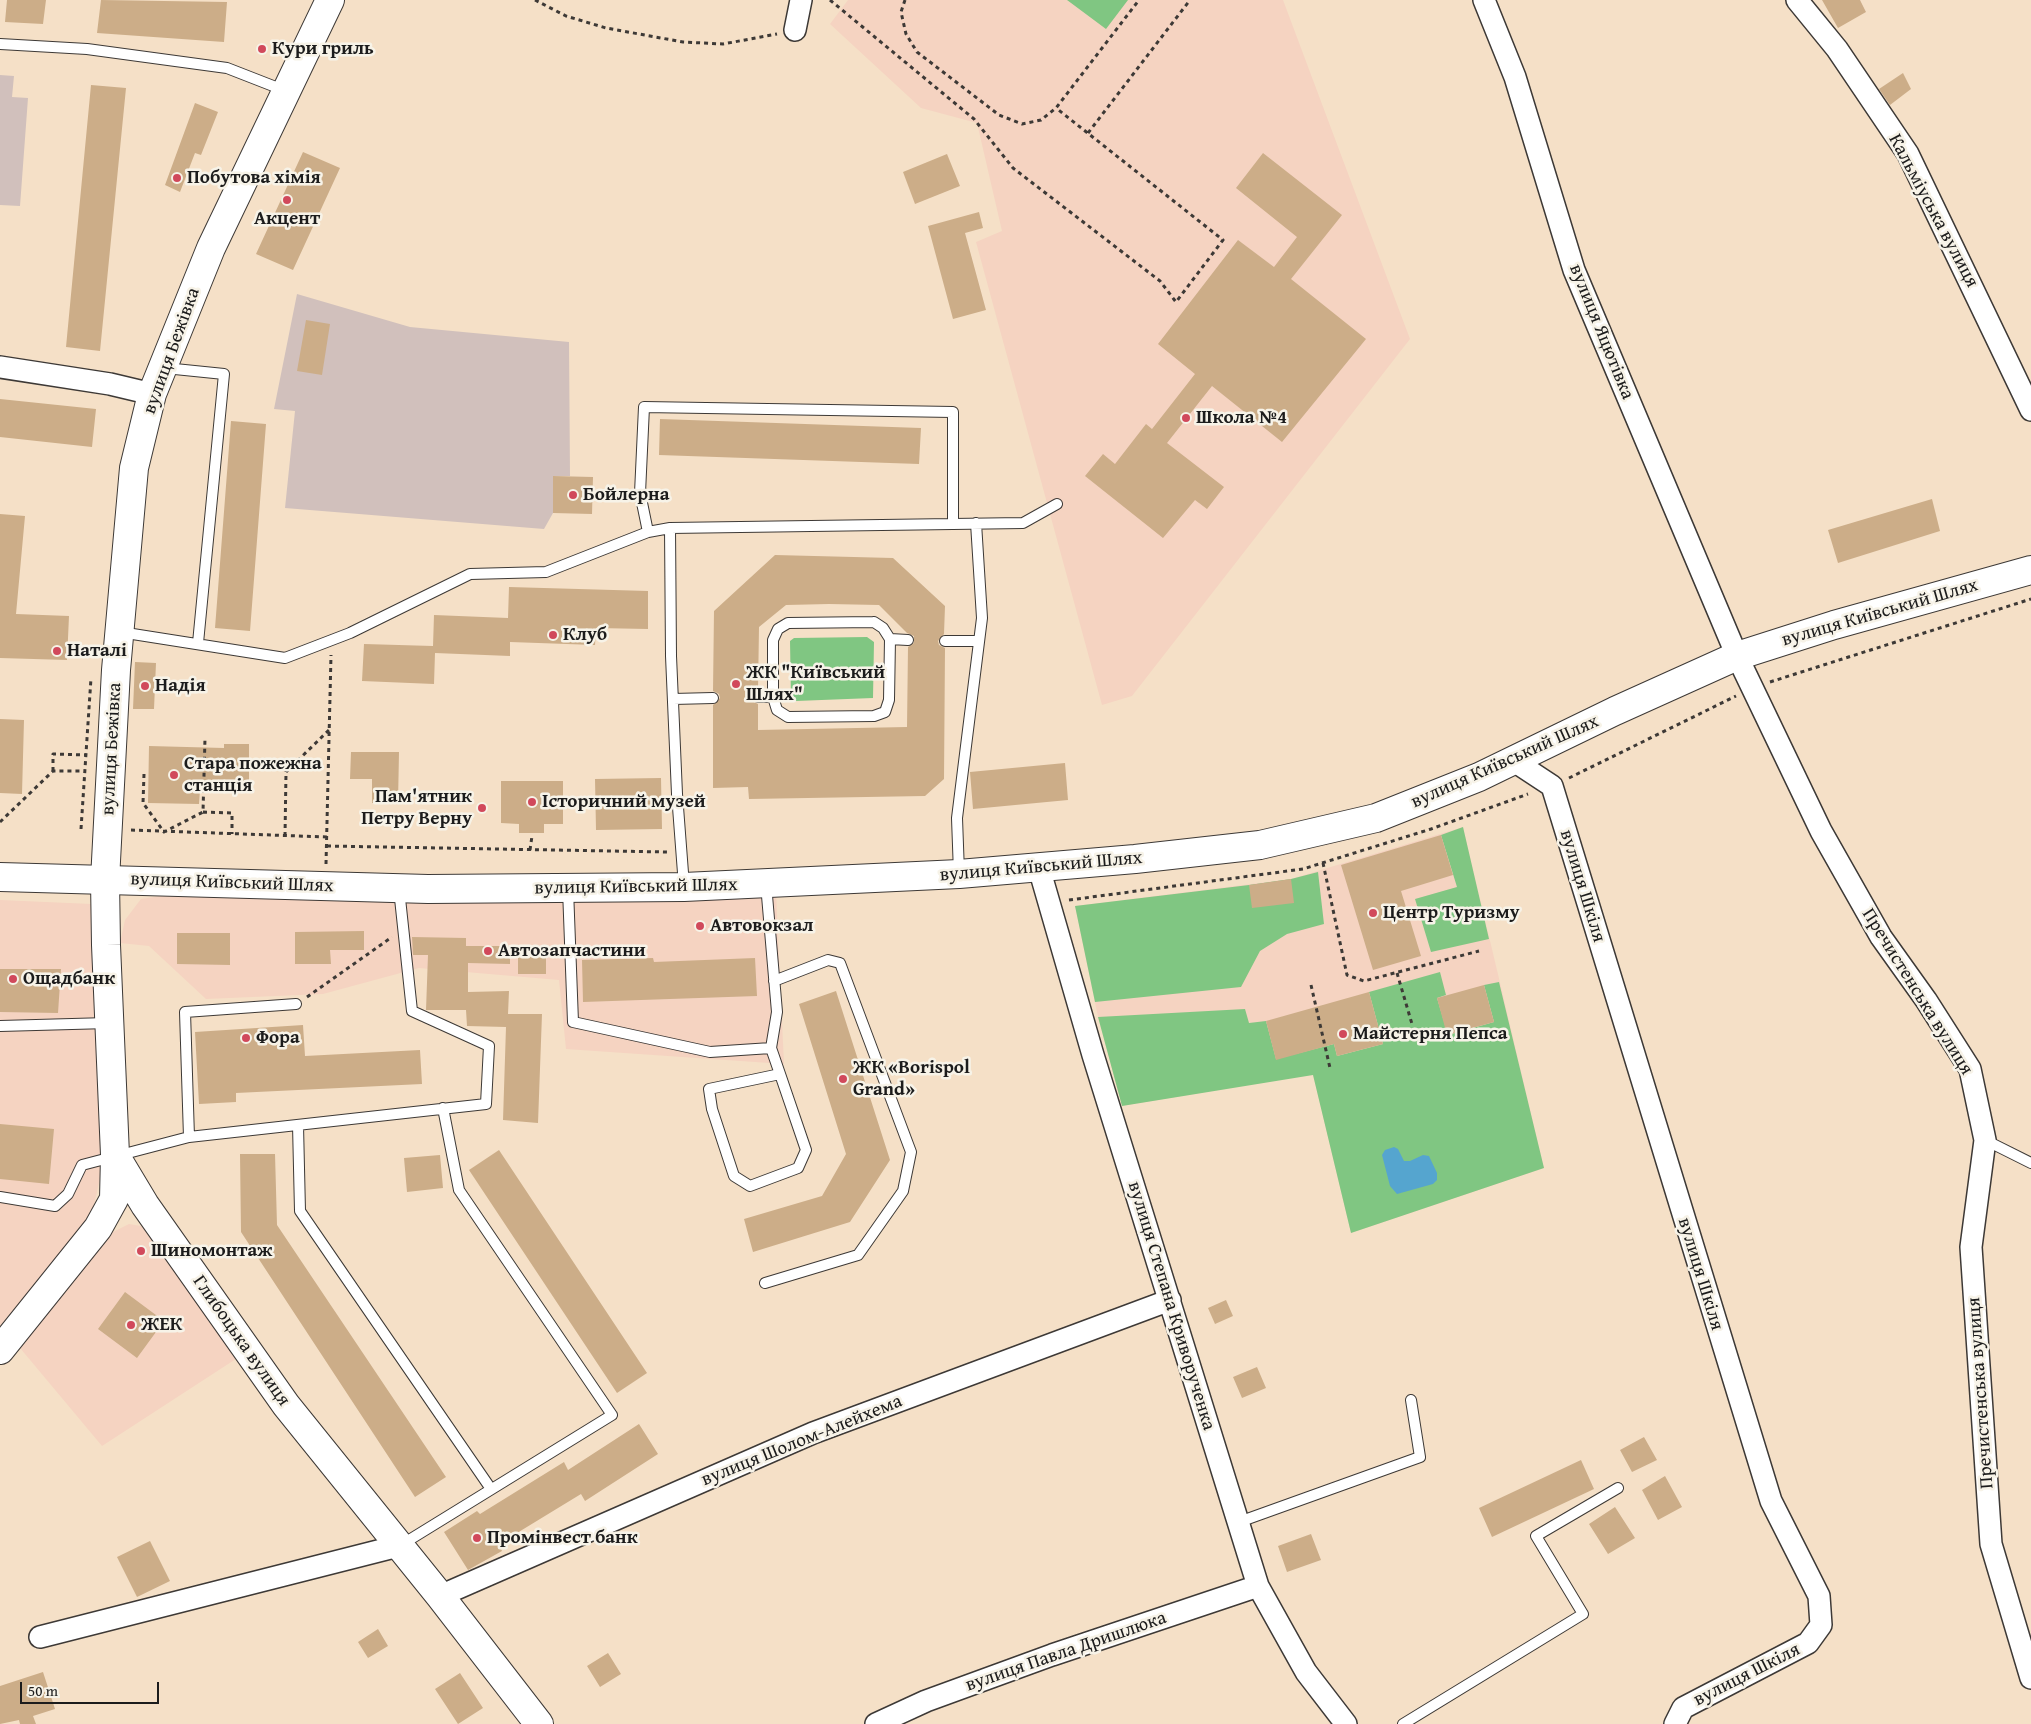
<!DOCTYPE html>
<html>
<head>
<meta charset="utf-8">
<style>
  body { margin:0 }
  #map { position:relative; width:2031px; height:1724px; overflow:hidden; background:#f5e0c7; font-family:"Gentium Book Plus",serif }
  canvas { display:block }
  .scale { position:absolute; left:20px; top:1682px; width:139px; height:22px; box-sizing:border-box; border:2px solid #1c1c1c; border-top:0; padding-left:6px; font-size:15px; line-height:18px; white-space:nowrap; color:#1c1c1c; -webkit-text-stroke:4px #f7f3e8; paint-order:stroke }
</style>
</head>
<body>
<div id="map">
<canvas width="2031" height="1724"></canvas>
<div class="scale">50 m</div>
</div>
<script>
const c = document.querySelector('canvas').getContext('2d');
c.lineJoin = 'round';
function fillPath(path, color) {
  c.fillStyle = color;
  c.fill(path, 'evenodd');
}
function shape(rows) {
  const path = new Path2D();
  for (const r of rows) {
    path.moveTo(r[0], r[1]);
    for (let i = 2; i < r.length; i += 2) path.lineTo(r[i], r[i + 1]);
  }
  return path;
}
function trace(path, color, width, dash) {
  c.strokeStyle = color;
  c.lineWidth = width;
  c.lineCap = dash ? 'butt' : 'round';
  c.setLineDash(dash || []);
  c.stroke(path);
}
function label(font, color, halo, rows, align = 'center') {
  c.font = font + ' "Gentium Book Plus",serif';
  c.lineWidth = 5;
  c.setLineDash([]);
  c.textBaseline = 'middle';
  c.strokeStyle = halo;
  c.fillStyle = color;
  for (const [text, x, y, turn = 0] of rows) {
    c.save();
    c.translate(x, y);
    c.rotate((+turn || 0) * Math.PI / 180);
    c.textAlign = isNaN(turn) ? turn : align;
    if (halo) c.strokeText(text, 0, 0);
    c.fillText(text, 0, 0);
    c.restore();
  }
}
fillPath(shape([
  [848,0,1283,0,1410,339,1132,696,1102,705,976,242,1002,231,977,123,921,108,830,24],
  [1463,827,1544,1168,1351,1233,1313,1074,1122,1106,1097,1012,1075,906,1291,879],
  [776,892,784,1064,566,1049,559,980,419,968,323,994,206,999,149,946,120,943,125,920,141,899,167,895],
  [0,900,92,904,104,1160,92,1214,0,1326],
  [129,1224,141,1226,153,1235,242,1355,102,1446,15,1342,111,1233]
]), '#f5d3c1');
fillPath(shape([
  [0,75,14,76,12,97,28,98,20,206,0,205],
  [297,294,410,327,569,342,570,476,553,476,553,513,544,529,285,508,295,411,274,409]
]), '#d1c0bc');
fillPath(shape([
  [1067,0,1128,0,1106,29],
  [867,637,874,642,873,698,796,701,791,700,790,641,794,638],
  [1463,827,1489,939,1431,952,1415,899,1457,887,1441,835],
  [1318,872,1324,924,1287,934,1260,951,1241,987,1095,1002,1075,906,1249,885,1291,879],
  [1440,972,1446,995,1437,998,1448,1035,1494,1022,1484,985,1499,982,1544,1168,1351,1233,1313,1075,1122,1106,1098,1017,1245,1009,1249,1023,1266,1021,1276,1059,1334,1044,1337,1056,1383,1044,1369,992]
]), '#80c682');
fillPath(shape([
  [1394,1147,1398,1149,1404,1161,1410,1161,1423,1155,1429,1156,1437,1173,1437,1180,1433,1184,1397,1194,1390,1186,1382,1155,1385,1150]
]), '#55a5cf');
fillPath(shape([
  [7,0,46,0,43,24,5,22],
  [101,0,227,2,224,42,97,33],
  [1822,0,1860,0,1866,12,1838,28],
  [1903,73,1911,89,1890,105,1879,89],
  [91,85,126,88,100,351,66,347],
  [195,103,218,112,201,155,195,153,180,192,165,185],
  [303,152,340,168,293,270,256,254],
  [1263,153,1342,215,1291,279,1366,339,1282,442,1212,386,1167,443,1224,487,1207,509,1195,500,1163,538,1085,476,1103,454,1115,464,1146,424,1152,429,1195,374,1158,344,1238,240,1274,267,1297,237,1236,188],
  [947,154,960,186,915,204,903,172],
  [979,212,983,228,965,233,986,310,953,319,928,226],
  [306,320,330,324,322,375,297,371],
  [0,399,96,409,92,447,0,437],
  [660,419,921,428,919,464,659,455],
  [231,421,266,424,250,631,215,628],
  [553,476,593,477,592,514,553,513],
  [1932,499,1940,531,1838,563,1828,530],
  [0,514,25,516,16,614,69,616,67,660,0,658],
  [775,555,893,558,945,606,944,634,938,641,939,645,945,648,944,779,925,796,749,799,748,787,713,788,713,705,720,698,719,694,713,691,714,611],
  [829,604,879,605,907,633,914,636,914,643,908,647,907,727,758,730,758,704,752,701,751,697,754,691,758,690,759,627,786,605],
  [509,587,648,591,648,629,596,628,595,645,510,642,510,656,435,653,434,684,362,681,364,644,433,646,434,615,508,618],
  [135,662,156,663,154,709,133,709],
  [0,719,24,720,22,794,0,793],
  [224,744,249,744,249,789,200,790,199,804,148,803,149,746,224,748],
  [351,752,399,752,398,803,372,803,372,779,350,779],
  [1065,763,1068,800,973,809,970,772],
  [661,778,662,829,596,830,595,779],
  [501,781,563,781,563,824,544,824,544,833,519,833,519,824,501,823],
  [1441,835,1453,875,1401,891,1421,956,1373,970,1341,865],
  [1291,879,1294,903,1252,908,1249,885],
  [364,931,364,950,330,950,331,964,295,964,295,932],
  [177,933,230,933,230,965,177,964],
  [412,937,466,938,466,946,510,946,510,964,468,963,468,992,509,991,508,1014,542,1014,538,1123,503,1120,506,1027,467,1026,466,1010,426,1010,428,955,413,955],
  [518,952,546,952,546,974,518,974],
  [653,958,654,962,755,958,757,996,583,1002,582,960],
  [0,969,61,969,58,1013,0,1012],
  [1484,985,1494,1022,1447,1035,1437,998],
  [836,991,890,1160,850,1222,753,1252,744,1219,822,1196,846,1154,799,1004],
  [1369,992,1383,1044,1337,1056,1334,1044,1276,1060,1266,1021],
  [303,1025,305,1056,420,1050,422,1084,236,1093,236,1102,199,1104,195,1032],
  [0,1124,54,1129,49,1184,0,1179],
  [499,1150,647,1373,617,1393,469,1170],
  [240,1154,275,1154,277,1225,446,1477,415,1497,241,1232],
  [440,1155,443,1188,407,1192,404,1158],
  [125,1292,164,1321,137,1358,98,1329],
  [1226,1300,1233,1316,1215,1324,1208,1308],
  [1257,1367,1266,1388,1242,1398,1233,1377],
  [639,1424,658,1454,585,1501,581,1494,499,1544,502,1551,468,1570,444,1532,477,1511,480,1514,564,1462,568,1470],
  [1644,1437,1657,1460,1632,1472,1620,1450],
  [1581,1460,1594,1489,1492,1537,1479,1508],
  [1665,1476,1682,1507,1658,1520,1642,1490],
  [1615,1507,1635,1538,1608,1554,1589,1524],
  [1311,1534,1321,1560,1287,1572,1278,1546],
  [150,1541,170,1581,137,1597,117,1557],
  [378,1629,388,1646,368,1658,358,1642],
  [608,1653,621,1674,600,1687,587,1666],
  [43,1672,55,1709,33,1716,36,1724,20,1724,19,1720,0,1724,0,1686],
  [460,1673,483,1708,458,1724,435,1689]
]), '#ccad88');
const lane = shape([
  [0,44,87,49,227,68,286,91],
  [165,368,224,374,198,643],
  [670,528,671,656,677,794,684,886],
  [648,532,640,493,644,407,953,412,953,523],
  [874,622,883,628,890,639,889,700,885,712,874,716,788,717,777,710,773,697,773,640,778,629,788,623,874,622],
  [120,632,285,658,350,633,470,574,546,572,648,532,670,528,1023,523,1057,504],
  [890,639,908,640],
  [945,641,979,641],
  [758,697,773,697],
  [673,699,713,698],
  [959,873,957,818,982,618,976,523],
  [568,889,573,1022,710,1052,771,1048,777,1012,766,884],
  [0,1026,108,1023],
  [771,1048,780,1074,806,1150,798,1168,750,1186,734,1176,712,1109,709,1089,780,1074],
  [298,1125,300,1211,491,1489],
  [189,1137,486,1104,489,1046,412,1011,399,889],
  [1985,1140,2031,1163],
  [0,1197,55,1206,68,1194,82,1165,189,1137,185,1012,296,1004],
  [765,1283,858,1255,903,1191,911,1152,840,963,828,960,774,981],
  [1239,1522,1420,1457,1411,1400],
  [401,1545,612,1415,459,1190,443,1108],
  [1403,1724,1583,1614,1536,1536,1618,1488]
]);
const street = shape([
  [1484,0,1515,77,1574,270,1737,656,1821,831,1881,937,1926,1000,1970,1069,1985,1140,1971,1247,1991,1544,2031,1678],
  [1797,0,1837,49,1908,154,2031,410],
  [795,30,801,0],
  [0,367,110,384,152,394],
  [1514,761,1552,786,1771,1501,1819,1596,1821,1625,1808,1643,1683,1708,1675,1724],
  [1039,868,1093,1055,1258,1586,1306,1672,1346,1724],
  [440,1596,813,1433,1170,1300],
  [40,1637,398,1546],
  [876,1724,926,1701,1052,1655,1258,1586]
]);
const secondary = shape([
  [330,0,211,248,152,394,134,468,116,670,105,880,106,945,115,1155,145,1205,286,1405,440,1596,539,1724],
  [0,1350,98,1228,114,1199,115,1155]
]);
const highway = shape([
  [0,877,428,889,684,887,959,874,1135,859,1260,845,1376,818,1479,777,1615,711,1737,656,1834,625,2031,570]
]);
trace(lane, '#3d3936', 12);
trace(street, '#3d3936', 24);
trace(secondary, '#3d3936', 30);
trace(highway, '#3d3936', 30);
trace(shape([
  [535,0,566,16,606,28,683,42,723,44,777,34],
  [830,0,974,119,1013,168,1160,281,1176,302,1223,240,1056,108],
  [905,0,901,12,906,34,917,52,999,115,1022,124,1041,120,1056,108,1139,0],
  [1088,133,1190,0],
  [1770,682,2031,599],
  [53,771,53,754,85,755],
  [144,774,143,803,164,832,203,812,205,738],
  [1569,778,1736,696],
  [203,812,232,813,232,834],
  [0,822,53,771,85,771],
  [81,829,91,678],
  [131,830,327,837],
  [285,836,286,772,329,730],
  [327,846,668,852],
  [530,850,532,836],
  [1323,863,1347,975,1364,981,1479,951],
  [326,864,331,655],
  [1069,900,1303,869,1431,829,1528,794],
  [1397,973,1412,1024],
  [1311,985,1330,1068],
  [307,997,392,937]
]), '#3d3936', 3, [4, 4]);
trace(lane, '#fff', 10);
trace(street, '#fff', 21);
trace(secondary, '#fff', 28);
trace(highway, '#fff', 28);
for (const [x, y, r, color] of [
  [262,49,5,"#d1495b"],
  [177,178,5,"#d1495b"],
  [287,200,5,"#d1495b"],
  [1186,418,5,"#d1495b"],
  [573,495,5,"#d1495b"],
  [553,635,5,"#d1495b"],
  [57,651,5,"#d1495b"],
  [736,684,5,"#d1495b"],
  [145,686,5,"#d1495b"],
  [174,775,5,"#d1495b"],
  [532,802,5,"#d1495b"],
  [482,808,5,"#d1495b"],
  [1373,913,5,"#d1495b"],
  [700,926,5,"#d1495b"],
  [488,951,5,"#d1495b"],
  [13,979,5,"#d1495b"],
  [1343,1034,5,"#d1495b"],
  [246,1038,5,"#d1495b"],
  [843,1079,5,"#d1495b"],
  [141,1251,5,"#d1495b"],
  [131,1325,5,"#d1495b"],
  [477,1538,5,"#d1495b"]
]) {
  const dot = new Path2D();
  dot.arc(x, y, r, 0, 2 * Math.PI);
  c.fillStyle = color;
  c.fill(dot);
  trace(dot, '#f7f3e8', 2);
}
label('bold 19px', '#1c1c1c', '#f7f3e8', [
  ["Кури гриль",272,49],
  ["Побутова хімія",187,178],
  ["Акцент",287,219,"center"],
  ["Школа №4",1196,418],
  ["Бойлерна",583,495],
  ["Клуб",563,635],
  ["Наталі",67,651],
  ["ЖК \"Київський",746,673],
  ["Шлях\"",746,695],
  ["Надія",155,686],
  ["Стара пожежна",184,764],
  ["станція",184,786],
  ["Пам'ятник",472,797,"right"],
  ["Петру Верну",472,819,"right"],
  ["Історичний музей",542,802],
  ["Центр Туризму",1383,913],
  ["Автовокзал",710,926],
  ["Автозапчастини",498,951],
  ["Ощадбанк",23,979],
  ["Майстерня Пепса",1353,1034],
  ["Фора",256,1038],
  ["ЖК «Borispol",853,1068],
  ["Grand»",853,1090],
  ["Шиномонтаж",151,1251],
  ["ЖЕК",141,1325],
  ["Промінвест банк",487,1538]
], 'left');
label('19px', '#1c1c1c', '#f7f3e8', [
  ["Кальміуська вулиця",1933,211,62],
  ["вулиця Яцютівка",1601,332,68],
  ["вулиця Бежівка",172,351,-70],
  ["вулиця Київський Шлях",1880,613,-16],
  ["вулиця Бежівка",112,749,-87],
  ["вулиця Київський Шлях",1505,762,-24],
  ["вулиця Київський Шлях",1041,867,-5],
  ["вулиця Київський Шлях",232,883,2],
  ["вулиця Шкіля",1582,886,73],
  ["вулиця Київський Шлях",636,887,-1],
  ["Пречистенська вулиця",1917,992,58],
  ["вулиця Шкіля",1700,1274,73],
  ["вулиця Степана Криворученка",1171,1306,73],
  ["Глибоцька вулиця",241,1341,55],
  ["Пречистенська вулиця",1981,1393,-94],
  ["вулиця Шолом-Алейхема",802,1441,-22],
  ["вулиця Павла Дришлюка",1066,1652,-19],
  ["вулиця Шкіля",1747,1675,-27]
]);
</script>
</body>
</html>
